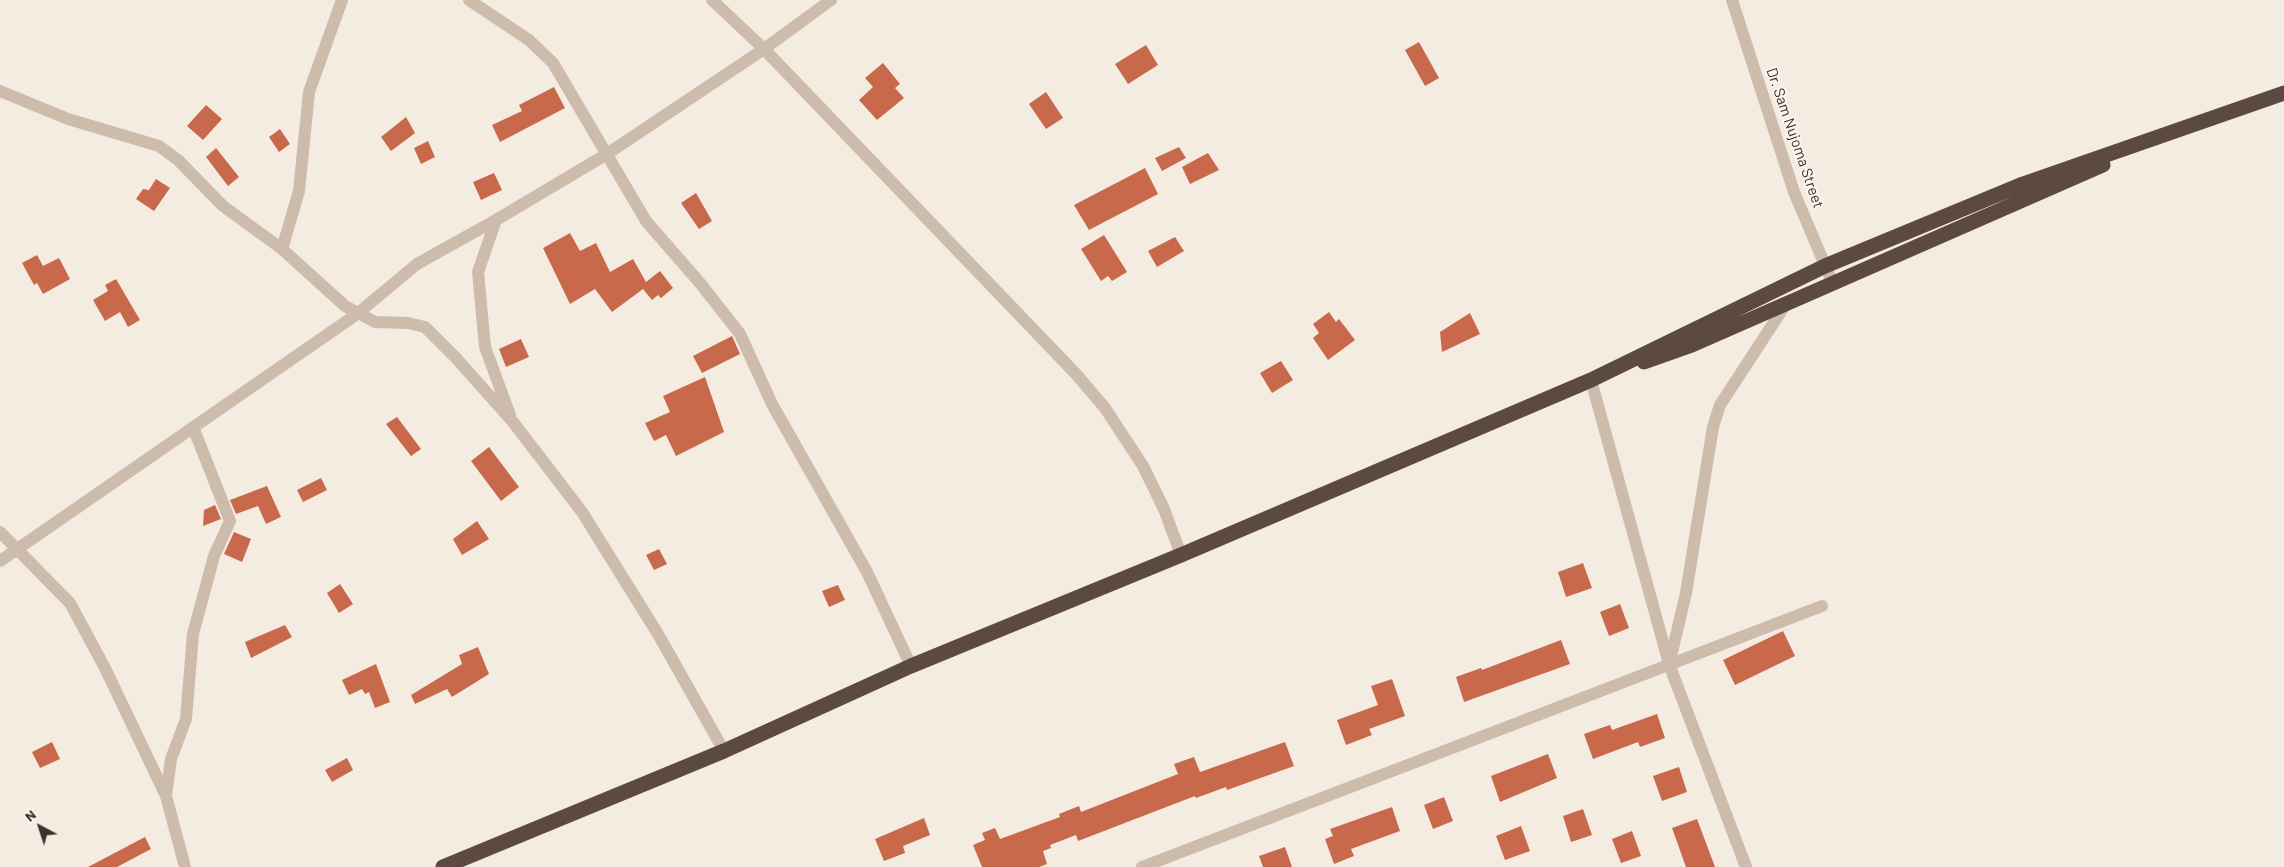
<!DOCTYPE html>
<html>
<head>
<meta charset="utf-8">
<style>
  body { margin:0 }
  #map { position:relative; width:2284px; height:867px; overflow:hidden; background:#f4ebe1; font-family:Barlow,sans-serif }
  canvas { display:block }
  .north { position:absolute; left:15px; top:802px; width:50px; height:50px; -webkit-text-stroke:4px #fbf5ee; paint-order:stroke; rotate:320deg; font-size:14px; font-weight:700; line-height:20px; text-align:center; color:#3b302b }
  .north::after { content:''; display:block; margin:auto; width:18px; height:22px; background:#3b302b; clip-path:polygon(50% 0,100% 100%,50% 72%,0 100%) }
</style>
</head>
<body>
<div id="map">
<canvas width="2284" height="867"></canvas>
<div class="north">N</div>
</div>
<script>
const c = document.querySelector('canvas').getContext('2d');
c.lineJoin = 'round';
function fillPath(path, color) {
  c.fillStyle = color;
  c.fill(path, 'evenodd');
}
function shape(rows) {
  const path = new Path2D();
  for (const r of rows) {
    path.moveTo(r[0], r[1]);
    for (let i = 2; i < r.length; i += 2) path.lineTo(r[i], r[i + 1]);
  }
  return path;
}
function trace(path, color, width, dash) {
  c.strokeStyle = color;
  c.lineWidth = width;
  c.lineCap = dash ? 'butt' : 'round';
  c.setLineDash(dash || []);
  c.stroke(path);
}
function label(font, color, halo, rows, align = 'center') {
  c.font = font + ' Barlow,sans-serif';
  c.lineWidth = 4;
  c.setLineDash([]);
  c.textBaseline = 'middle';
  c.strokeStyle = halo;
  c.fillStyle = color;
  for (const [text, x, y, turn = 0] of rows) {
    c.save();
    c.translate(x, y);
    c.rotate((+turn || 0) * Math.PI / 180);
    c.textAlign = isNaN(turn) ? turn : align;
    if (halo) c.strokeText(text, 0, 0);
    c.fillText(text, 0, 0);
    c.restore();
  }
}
fillPath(shape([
  [1419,42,1439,78,1425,86,1405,50],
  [1146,45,1158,65,1128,84,1115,64],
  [883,63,900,84,895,88,904,98,877,120,859,100,873,87,865,78],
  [554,87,565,108,500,142,492,125,522,111,519,105],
  [1046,92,1063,118,1046,129,1029,104],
  [206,105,222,119,203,140,187,126],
  [406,117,415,133,391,151,381,137],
  [280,129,290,144,279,152,269,137],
  [428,141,435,157,421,164,414,148],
  [1179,147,1186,158,1162,171,1155,158],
  [216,148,239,177,228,186,206,157],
  [1208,153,1219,170,1190,184,1182,167],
  [1145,168,1158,194,1089,230,1074,205],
  [494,173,502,190,481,200,473,182],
  [156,179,170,188,154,211,136,199,143,189,149,190],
  [696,193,712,221,699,229,681,203],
  [570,233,580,251,596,243,610,272,633,259,646,282,660,271,673,288,661,298,658,295,652,300,643,289,612,312,595,289,570,304,543,248],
  [1104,235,1127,272,1112,281,1108,276,1101,281,1081,249],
  [1175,237,1184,251,1157,267,1148,251],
  [37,255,43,266,59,258,70,279,43,294,37,283,34,285,22,263],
  [116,279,140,320,128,327,120,312,105,321,93,300,108,291,105,285],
  [1329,312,1336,322,1339,319,1355,340,1328,360,1313,338,1319,333,1313,324],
  [1470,313,1480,334,1442,352,1440,332],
  [732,336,740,354,702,373,693,356],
  [521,339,529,357,506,367,499,349],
  [1281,361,1293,380,1272,393,1260,373],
  [705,377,724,432,676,456,666,435,654,441,645,423,670,412,663,396],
  [397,417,421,449,411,456,386,424],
  [489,447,519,487,501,501,471,461],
  [321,478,327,490,303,502,297,490],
  [267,486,281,517,266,524,258,506,236,514,230,500],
  [215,505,221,519,203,526,204,510],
  [477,521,489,539,462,555,453,539],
  [234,532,251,539,242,562,224,554],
  [659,549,667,564,654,570,646,555],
  [1583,563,1592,588,1566,597,1558,572],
  [340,584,353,604,339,613,327,593],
  [838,585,845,600,829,607,822,591],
  [1620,604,1629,628,1609,636,1600,612],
  [285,625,292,637,251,658,245,642],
  [1783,631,1795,656,1735,685,1723,660],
  [1561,640,1570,664,1464,702,1456,677,1481,668,1482,670],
  [478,647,489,674,452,697,447,689,415,704,411,695,462,664,459,655],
  [376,664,390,702,375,708,369,692,365,694,362,689,349,695,342,680],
  [1392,679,1405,716,1369,729,1372,735,1346,745,1337,720,1378,705,1371,686],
  [1657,714,1665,738,1640,747,1638,742,1593,759,1584,734,1610,725,1612,730],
  [52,742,60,759,40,768,32,752],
  [1285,742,1294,766,1227,790,1226,787,1196,798,1195,796,1078,841,1076,835,1050,845,1051,848,1043,851,1047,864,1039,867,982,867,973,845,985,840,982,833,995,828,1000,839,1060,817,1059,814,1079,806,1081,812,1178,774,1174,764,1194,757,1200,772],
  [1548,754,1557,778,1500,802,1491,776],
  [347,758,353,770,332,782,325,770],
  [1679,767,1687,792,1662,801,1653,776],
  [1444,797,1453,821,1433,829,1424,805],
  [1392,807,1400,831,1351,849,1354,856,1334,864,1325,839,1333,836,1330,829],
  [1583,809,1592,835,1571,842,1563,816],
  [924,818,930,835,903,846,905,853,884,861,875,839],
  [1697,819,1715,867,1686,867,1672,828],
  [1521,826,1530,851,1505,860,1496,836],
  [1632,831,1641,856,1621,863,1612,839],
  [145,837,151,849,117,867,88,867],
  [1285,847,1292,867,1263,867,1259,856]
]), '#c8694b');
trace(shape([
  [469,0,529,40,553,63,646,221,700,283,740,334,772,404,867,572,911,666],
  [712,0,764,49,1076,374,1105,408,1143,466,1164,509,1181,555],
  [1732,0,1794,192,1833,284],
  [0,91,68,119,159,146,178,160,223,206,282,249,345,306,375,322,408,323,425,327,456,358,513,422,582,512,658,634,724,751],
  [282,249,299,191,309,92,342,0],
  [1591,380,1669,664,1746,867],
  [510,415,485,347,478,272,496,220,607,154,764,49,831,0],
  [0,532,70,603,105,668,166,796,185,867],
  [0,561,357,314,417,264,496,220],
  [1670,661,1686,593,1713,427,1720,405,1786,304],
  [166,796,171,759,186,719,193,634,214,556,230,521,193,427],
  [1142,867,1822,606]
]), '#cdbbac', 12);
trace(shape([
  [1644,362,1692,345,2103,165],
  [443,867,724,751,911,666,1181,555,1591,380,1825,266,2023,184,2284,93]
]), '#5c4a42', 15);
label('15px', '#3b302b', '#fbf5ee', [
  ["Dr. Sam Nujoma Street",1795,138,71]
]);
</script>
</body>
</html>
